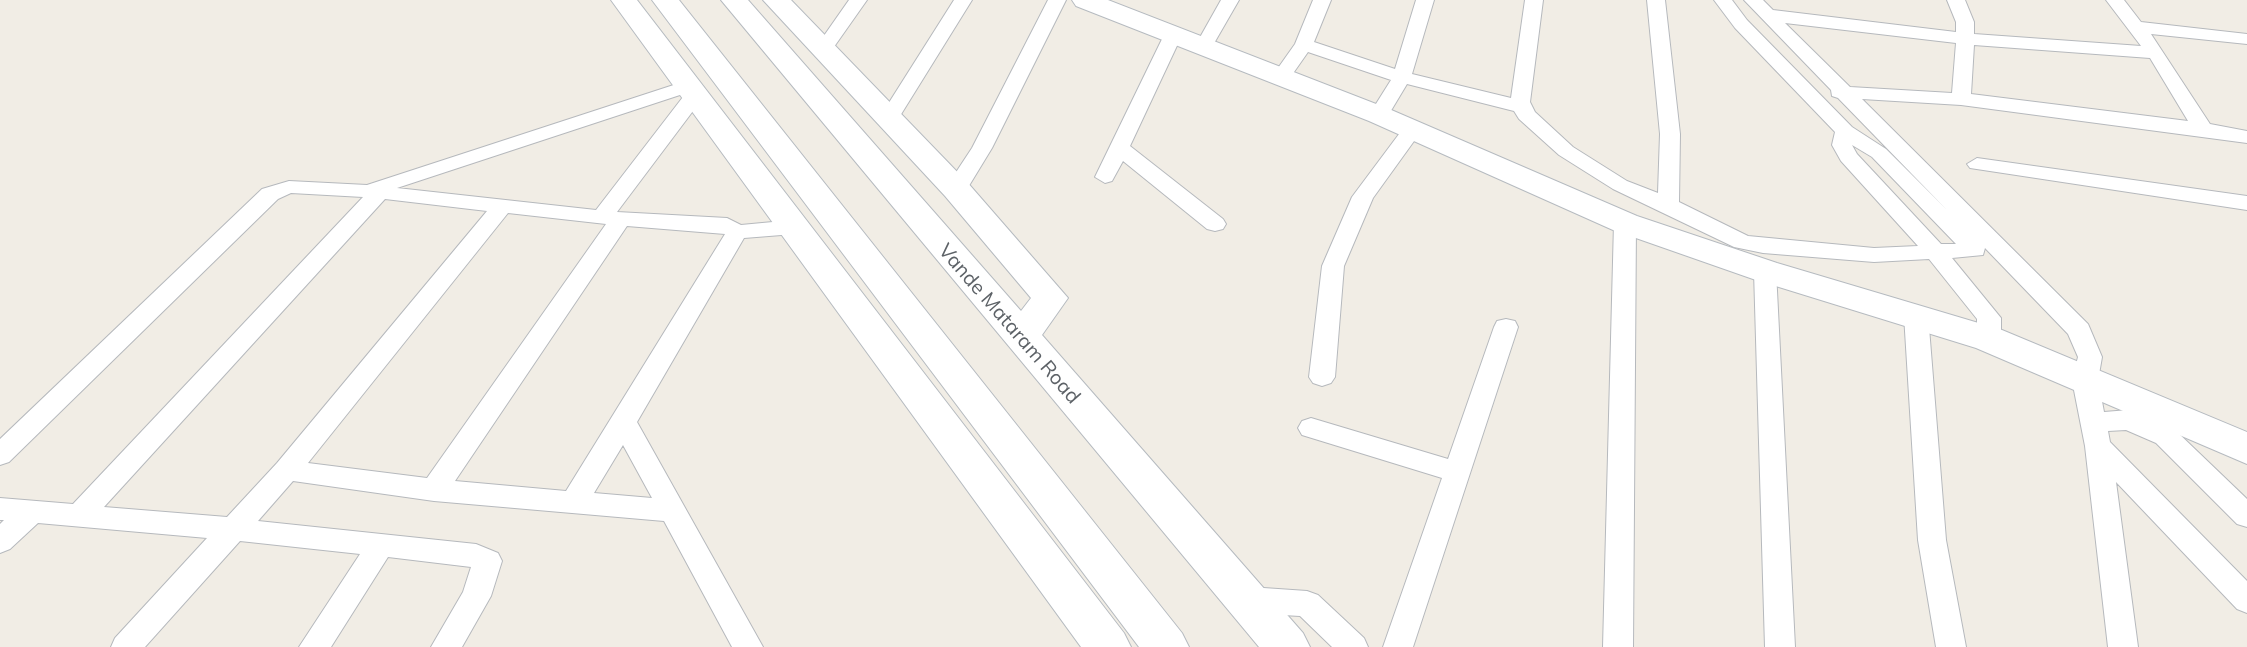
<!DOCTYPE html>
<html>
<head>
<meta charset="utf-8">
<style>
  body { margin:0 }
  canvas { display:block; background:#f1ede5 }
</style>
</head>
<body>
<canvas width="2247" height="647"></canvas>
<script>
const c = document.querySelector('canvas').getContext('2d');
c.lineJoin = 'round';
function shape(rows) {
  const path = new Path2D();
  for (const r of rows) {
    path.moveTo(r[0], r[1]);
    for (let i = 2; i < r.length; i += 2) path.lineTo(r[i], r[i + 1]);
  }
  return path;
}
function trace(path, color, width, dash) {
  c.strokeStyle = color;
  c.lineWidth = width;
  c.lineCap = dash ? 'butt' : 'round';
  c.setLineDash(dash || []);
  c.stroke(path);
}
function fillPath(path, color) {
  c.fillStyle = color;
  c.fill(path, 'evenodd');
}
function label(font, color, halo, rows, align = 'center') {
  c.font = font + ' Mulish,sans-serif';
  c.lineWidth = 7;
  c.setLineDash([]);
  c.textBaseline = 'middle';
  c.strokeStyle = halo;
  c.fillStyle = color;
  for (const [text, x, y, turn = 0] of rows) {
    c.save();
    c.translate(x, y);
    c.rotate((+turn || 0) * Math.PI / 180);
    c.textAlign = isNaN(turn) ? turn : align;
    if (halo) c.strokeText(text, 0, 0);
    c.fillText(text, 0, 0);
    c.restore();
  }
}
const street = shape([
  [849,0,867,0,829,54,817,54,814,50,849,0],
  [954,0,972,0,895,124,881,124,878,120,954,0],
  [1048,0,1066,0,992,148,964,194,948,194,945,189,972,148,1048,0],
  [1221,0,1239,0,1209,52,1197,52,1194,48,1221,0],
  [1313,0,1331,0,1314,42,1395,69,1416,0,1434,0,1412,74,1511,98,1525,0,1543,0,1530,102,1535,112,1573,147,1627,181,1658,193,1660,134,1647,0,1665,0,1680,134,1679,202,1748,236,1874,248,1918,246,1841,161,1832,145,1835,132,1735,28,1714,0,1732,0,1747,20,1852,127,1886,149,1947,210,1838,98,1832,96,1831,90,1744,0,1763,0,1773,10,1956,32,1956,22,1947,0,1965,0,1974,22,1974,34,2141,46,2106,0,2124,0,2141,22,2247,34,2247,44,2151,34,2210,124,2247,131,2247,143,1961,105,1862,99,2088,324,2102,357,2098,380,2104,412,2129,410,2174,429,2247,499,2247,527,2237,524,2156,443,2126,430,2108,431,2110,442,2247,581,2247,613,2237,609,2116,482,2138,647,2108,647,2085,446,2072,380,2078,357,2068,334,1985,248,1983,255,1952,258,2001,318,2001,339,1998,345,1989,347,1980,345,1977,339,1977,319,1929,259,1874,262,1763,253,1734,247,1613,189,1559,155,1519,119,1514,111,1407,84,1386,119,1372,119,1369,115,1391,80,1308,52,1287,82,1273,82,1271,78,1295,44,1313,0],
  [1785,23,1956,43,1952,93,1850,87,1785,23],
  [1974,45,2150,58,2188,121,1971,94,1974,45],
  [1852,145,1872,157,1956,244,1941,244,1857,154,1852,145],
  [1173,30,1182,35,1130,146,1223,219,1226,224,1223,229,1215,231,1207,229,1123,161,1112,181,1105,183,1095,177,1164,35,1173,30],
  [689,80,696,82,699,86,696,89,705,95,617,212,727,218,741,225,794,220,802,222,805,227,802,232,794,234,744,238,637,422,763,647,732,647,664,521,434,501,293,481,258,521,476,544,498,553,502,561,491,596,462,647,431,647,463,592,471,567,388,557,331,647,299,647,360,554,240,541,145,647,111,647,115,638,207,538,38,523,10,549,0,553,0,524,4,520,0,520,0,498,73,504,363,197,291,193,278,199,9,462,0,465,0,439,262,189,289,181,367,185,689,80],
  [686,93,596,210,397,188,686,93],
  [385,199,487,211,277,463,227,517,104,507,385,199],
  [508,213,606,224,427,478,308,463,508,213],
  [627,226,725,234,566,491,455,481,627,226],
  [623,445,652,498,594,493,623,445],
  [1412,124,1422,130,1373,198,1344,266,1335,377,1331,383,1322,386,1313,383,1309,377,1322,266,1352,197,1405,126,1412,124],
  [1977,158,2247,196,2247,210,1970,168,1967,164,1977,158],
  [1625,216,1633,218,1636,223,1633,647,1603,647,1614,223,1617,218,1625,216],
  [1765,264,1773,266,1776,271,1795,647,1765,647,1754,271,1757,266,1765,264],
  [1916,307,1924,309,1928,315,1946,540,1966,647,1936,647,1918,540,1904,315,1908,309,1916,307],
  [1506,319,1515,321,1518,327,1413,647,1383,647,1442,478,1302,435,1298,428,1302,421,1311,418,1448,459,1494,327,1497,321,1506,319],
  [1249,587,1307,591,1318,595,1364,638,1368,647,1332,647,1300,616,1249,613,1239,609,1234,600,1239,591,1249,587]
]);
const secondary = shape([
  [611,0,637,0,1124,633,1131,647,1081,647,611,0],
  [652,0,679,0,1182,633,1189,647,1139,647,652,0],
  [721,0,748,0,1021,311,1031,298,945,196,763,0,791,0,967,182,1068,298,1042,335,1303,633,1310,647,1259,647,721,0],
  [1072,0,1108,0,1389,109,1637,216,1777,263,2002,330,2247,432,2247,464,1976,348,1753,279,1613,230,1369,121,1076,6,1072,0]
]);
trace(street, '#b6b9bd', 2);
trace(secondary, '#b6bbc0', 2);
fillPath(street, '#fff');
fillPath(secondary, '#fff');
label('20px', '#5d6267', '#fff', [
  ["Vande Mataram Road",1009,324,49]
]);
</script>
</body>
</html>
